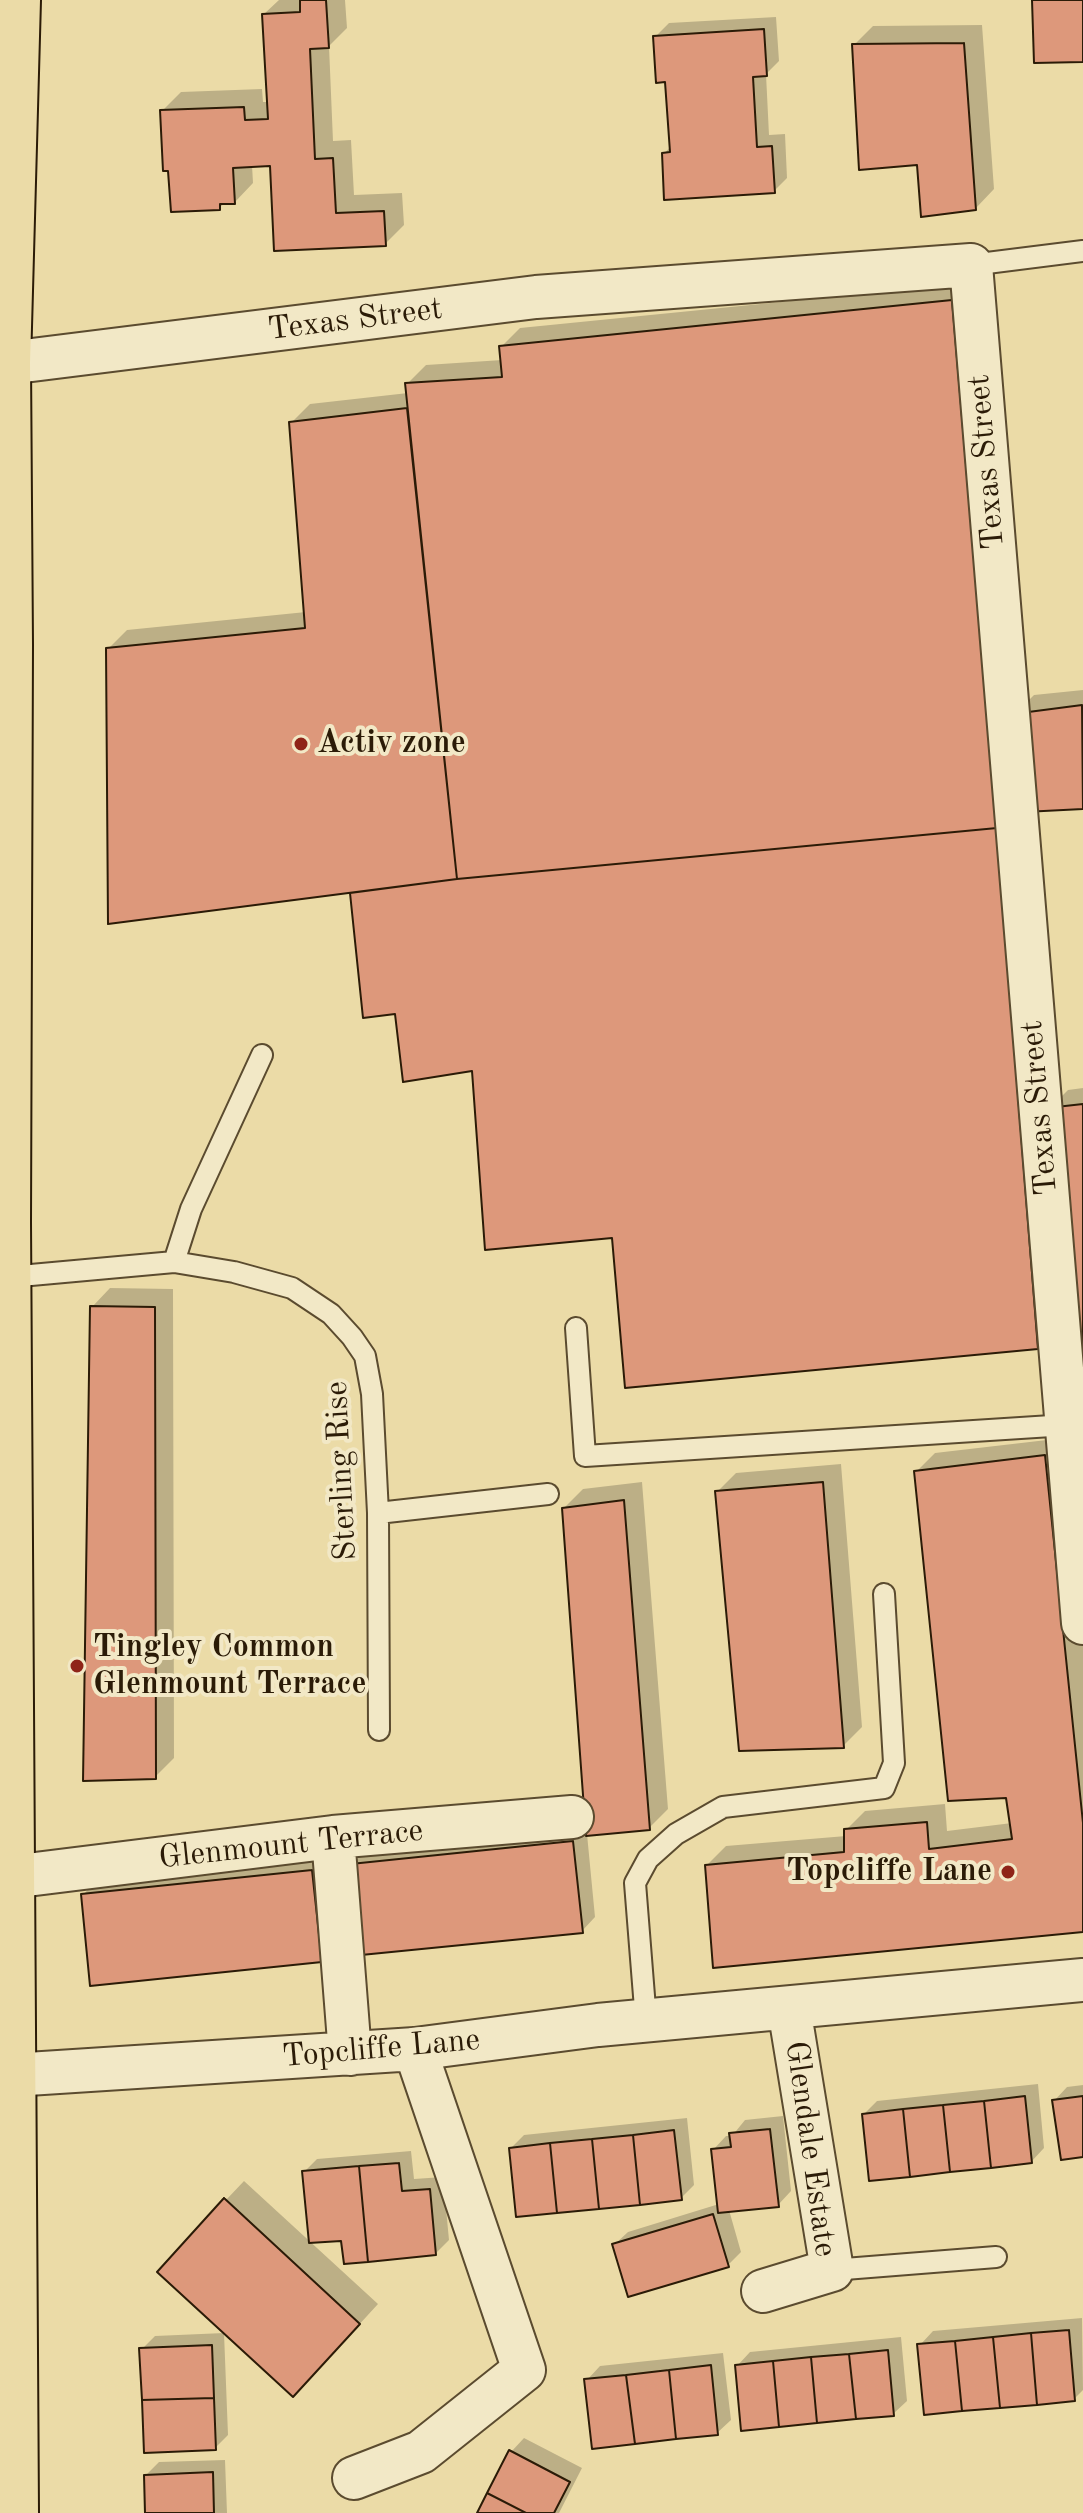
<!DOCTYPE html>
<html>
<head>
<meta charset="utf-8">
<style>
  body { margin:0 }
  canvas { display:block; background:#ebdba7 }
</style>
</head>
<body>
<canvas width="1083" height="2513"></canvas>
<script>
const c = document.querySelector('canvas').getContext('2d');
c.lineJoin = 'round';
function fillPath(path, color) {
  c.fillStyle = color;
  c.fill(path, 'evenodd');
}
function shape(rows) {
  const path = new Path2D();
  for (const r of rows) {
    path.moveTo(r[0], r[1]);
    for (let i = 2; i < r.length; i += 2) path.lineTo(r[i], r[i + 1]);
  }
  return path;
}
function trace(path, color, width, dash) {
  c.strokeStyle = color;
  c.lineWidth = width;
  c.lineCap = dash ? 'butt' : 'round';
  c.setLineDash(dash || []);
  c.stroke(path);
}
function label(font, color, halo, rows, align = 'center') {
  c.font = font + ' "Old Standard TT",serif';
  c.lineWidth = 8;
  c.setLineDash([]);
  c.textBaseline = 'middle';
  c.strokeStyle = halo;
  c.fillStyle = color;
  for (const [text, x, y, turn = 0] of rows) {
    c.save();
    c.translate(x, y);
    c.rotate((+turn || 0) * Math.PI / 180);
    c.textAlign = isNaN(turn) ? turn : align;
    if (halo) c.strokeText(text, 0, 0);
    c.fillText(text, 0, 0);
    c.restore();
  }
}
fillPath(shape([
  [279,0,345,0,347,28,329,46,333,141,351,140,354,195,402,193,404,225,385,244,276,248,272,163,252,165,253,183,235,202,226,202,219,208,162,111,181,92,262,89,263,102,269,102,264,14],
  [776,17,779,61,766,74,769,135,785,134,787,178,774,191,664,154,671,146,667,80,655,37,669,23],
  [982,25,994,189,976,208,919,163,854,45,873,26],
  [971,283,1056,1328,1037,1347,614,1236,474,1069,396,1012,365,1016,352,890,108,649,127,630,306,612,291,423,310,404,408,393,407,384,426,365,502,360,501,347,520,328],
  [1083,690,1083,807,1025,810,1015,714,1034,695],
  [1083,1088,1083,1464,1049,1109,1068,1090],
  [110,1288,173,1289,174,1758,155,1777,92,1307],
  [1064,1438,1083,1628,1083,1930,707,1865,726,1846,846,1836,846,1830,865,1811,945,1804,947,1831,1012,1823,1007,1796,916,1472,935,1453],
  [841,1464,862,1727,843,1746,717,1492,736,1473],
  [642,1482,668,1809,649,1828,587,1834,595,1917,582,1931,343,1866,356,1853,588,1829,564,1508,583,1489],
  [325,1858,321,1960,83,1895,96,1881],
  [1038,2084,1044,2148,1031,2162,864,2114,877,2101],
  [1083,2085,1083,2155,1054,2101,1067,2087],
  [783,2116,791,2191,778,2205,729,2210,741,2252,728,2265,614,2245,628,2232,719,2204,713,2150,726,2136,732,2136,745,2120],
  [687,2118,694,2185,681,2198,511,2148,524,2135],
  [411,2151,414,2179,443,2177,449,2240,435,2254,343,2239,304,2172,317,2159],
  [244,2181,378,2304,312,2376,226,2200],
  [1082,2318,1083,2390,1074,2399,920,2345,933,2331],
  [224,2333,228,2435,215,2448,142,2349,155,2336],
  [901,2337,907,2401,893,2414,737,2366,750,2352],
  [723,2353,731,2420,717,2433,587,2380,600,2366],
  [524,2438,582,2468,559,2513,480,2513,511,2452],
  [225,2460,227,2513,147,2513,146,2475,159,2462]
]), '#0003');
const building = shape([
  [300,0,326,0,329,48,310,49,315,159,333,158,336,213,384,211,386,246,274,251,270,166,233,168,235,204,220,204,220,210,171,212,168,171,163,171,160,110,244,107,245,120,268,119,262,14,300,12,300,0],
  [1032,0,1083,0,1083,62,1034,63,1032,0],
  [764,29,767,76,753,77,757,147,772,146,775,193,664,200,662,153,670,152,665,82,656,83,653,36,764,29],
  [964,43,976,210,921,217,917,165,859,170,852,44,964,43],
  [952,300,997,828,457,879,405,383,502,377,499,346,952,300],
  [407,408,457,879,108,924,106,648,305,628,289,422,407,408],
  [1082,705,1083,809,1024,812,1013,714,1082,705],
  [997,828,1038,1349,625,1388,612,1238,485,1250,472,1071,403,1082,395,1014,363,1018,350,893,457,879,997,828],
  [1083,1104,1083,1485,1047,1108,1083,1104],
  [90,1306,155,1307,156,1779,83,1781,90,1306],
  [1045,1455,1083,1823,1083,1932,713,1968,705,1865,844,1852,844,1829,927,1822,929,1849,1012,1839,1006,1798,948,1801,914,1471,1045,1455],
  [823,1482,844,1748,739,1751,715,1491,823,1482],
  [624,1500,650,1830,586,1836,562,1508,624,1500],
  [573,1841,583,1933,351,1956,341,1865,573,1841],
  [312,1870,322,1962,90,1986,81,1894,312,1870],
  [1025,2096,1032,2163,991,2168,984,2101,1025,2096],
  [1083,2096,1083,2157,1061,2160,1052,2100,1083,2096],
  [984,2101,991,2168,950,2172,943,2105,984,2101],
  [943,2105,950,2172,910,2177,903,2109,943,2105],
  [903,2109,910,2177,869,2181,862,2114,903,2109],
  [770,2129,779,2207,718,2213,711,2149,731,2147,729,2133,770,2129],
  [674,2130,682,2200,640,2205,633,2135,674,2130],
  [633,2135,640,2205,599,2209,592,2139,633,2135],
  [592,2139,599,2209,557,2213,550,2143,592,2139],
  [550,2143,557,2213,516,2217,509,2148,550,2143],
  [399,2163,402,2191,430,2189,436,2255,368,2262,359,2166,399,2163],
  [359,2166,368,2262,344,2264,341,2241,309,2243,302,2171,359,2166],
  [224,2198,360,2324,293,2397,157,2272,224,2198],
  [713,2214,729,2267,628,2297,612,2244,713,2214],
  [1069,2330,1075,2401,1037,2405,1031,2333,1069,2330],
  [1031,2333,1037,2405,1000,2408,993,2337,1031,2333],
  [993,2337,1000,2408,962,2411,955,2341,993,2337],
  [955,2341,962,2411,924,2415,917,2344,955,2341],
  [212,2345,214,2398,142,2400,139,2348,212,2345],
  [888,2350,894,2416,856,2419,849,2354,888,2350],
  [849,2354,856,2419,817,2423,811,2357,849,2354],
  [811,2357,817,2423,779,2427,773,2361,811,2357],
  [773,2361,779,2427,741,2431,735,2365,773,2361],
  [711,2365,718,2435,676,2439,669,2370,711,2365],
  [669,2370,676,2439,635,2444,626,2375,669,2370],
  [626,2375,635,2444,592,2449,584,2379,626,2375],
  [214,2398,216,2450,144,2453,142,2400,214,2398],
  [509,2450,570,2482,554,2513,526,2513,487,2493,509,2450],
  [213,2472,214,2513,145,2513,144,2475,213,2472],
  [487,2493,526,2513,477,2513,487,2493]
]);
fillPath(building, '#dd987b');
trace(building, '#2b1b07', 2);
const service = shape([
  [971,265,1083,251],
  [174,1262,191,1209,262,1055],
  [9,1277,174,1262,234,1272,292,1288,331,1314,352,1337,365,1356,372,1394,378,1513,379,1730],
  [576,1328,585,1456,1067,1425],
  [378,1513,548,1494],
  [646,2021,635,1883,648,1859,676,1834,723,1807,884,1788,894,1763,884,1594],
  [832,2270,996,2257]
]);
const minor = shape([
  [8,363,536,297,971,265,1083,1623],
  [333,1837,350,2054],
  [11,1877,333,1837,572,1817],
  [12,2075,415,2049,598,2025,1083,1980],
  [763,2291,832,2270,789,2008],
  [354,2478,421,2452,524,2370,415,2049]
]);
const primary = shape([
  [16,2513,8,1222,10,645,8,363,18,0]
]);
trace(service, '#5b4b2f', 24);
trace(minor, '#5b4b2f', 46);
trace(primary, '#2b1b07', 48);
trace(service, '#f2e8c6', 20);
trace(minor, '#f2e8c6', 42);
trace(primary, '#ebdba7', 44);
for (const [x, y, r, color] of [
  [301,744,8,"#8f2418"],
  [77,1666,8,"#8f2418"],
  [1008,1872,8,"#8f2418"]
]) {
  const dot = new Path2D();
  dot.arc(x, y, r, 0, 2 * Math.PI);
  c.fillStyle = color;
  c.fill(dot);
  trace(dot, '#f2e8c6', 3);
}
label('32px', '#2b1b07', '#f2e8c6', [
  ["Texas Street",355,320,-7],
  ["Texas Street",987,462,-95],
  ["Texas Street",1040,1108,-95],
  ["Sterling Rise",342,1471,-93],
  ["Glenmount Terrace",291,1845,-6],
  ["Topcliffe Lane",381,2049,-5],
  ["Glendale Estate",810,2149,82]
]);
label('bold 32px', '#2b1b07', '#f2e8c6', [
  ["Activ zone",317,744],
  ["Tingley Common",93,1648],
  ["Glenmount Terrace",93,1685],
  ["Topcliffe Lane",992,1872,"right"]
], 'left');
</script>
</body>
</html>
